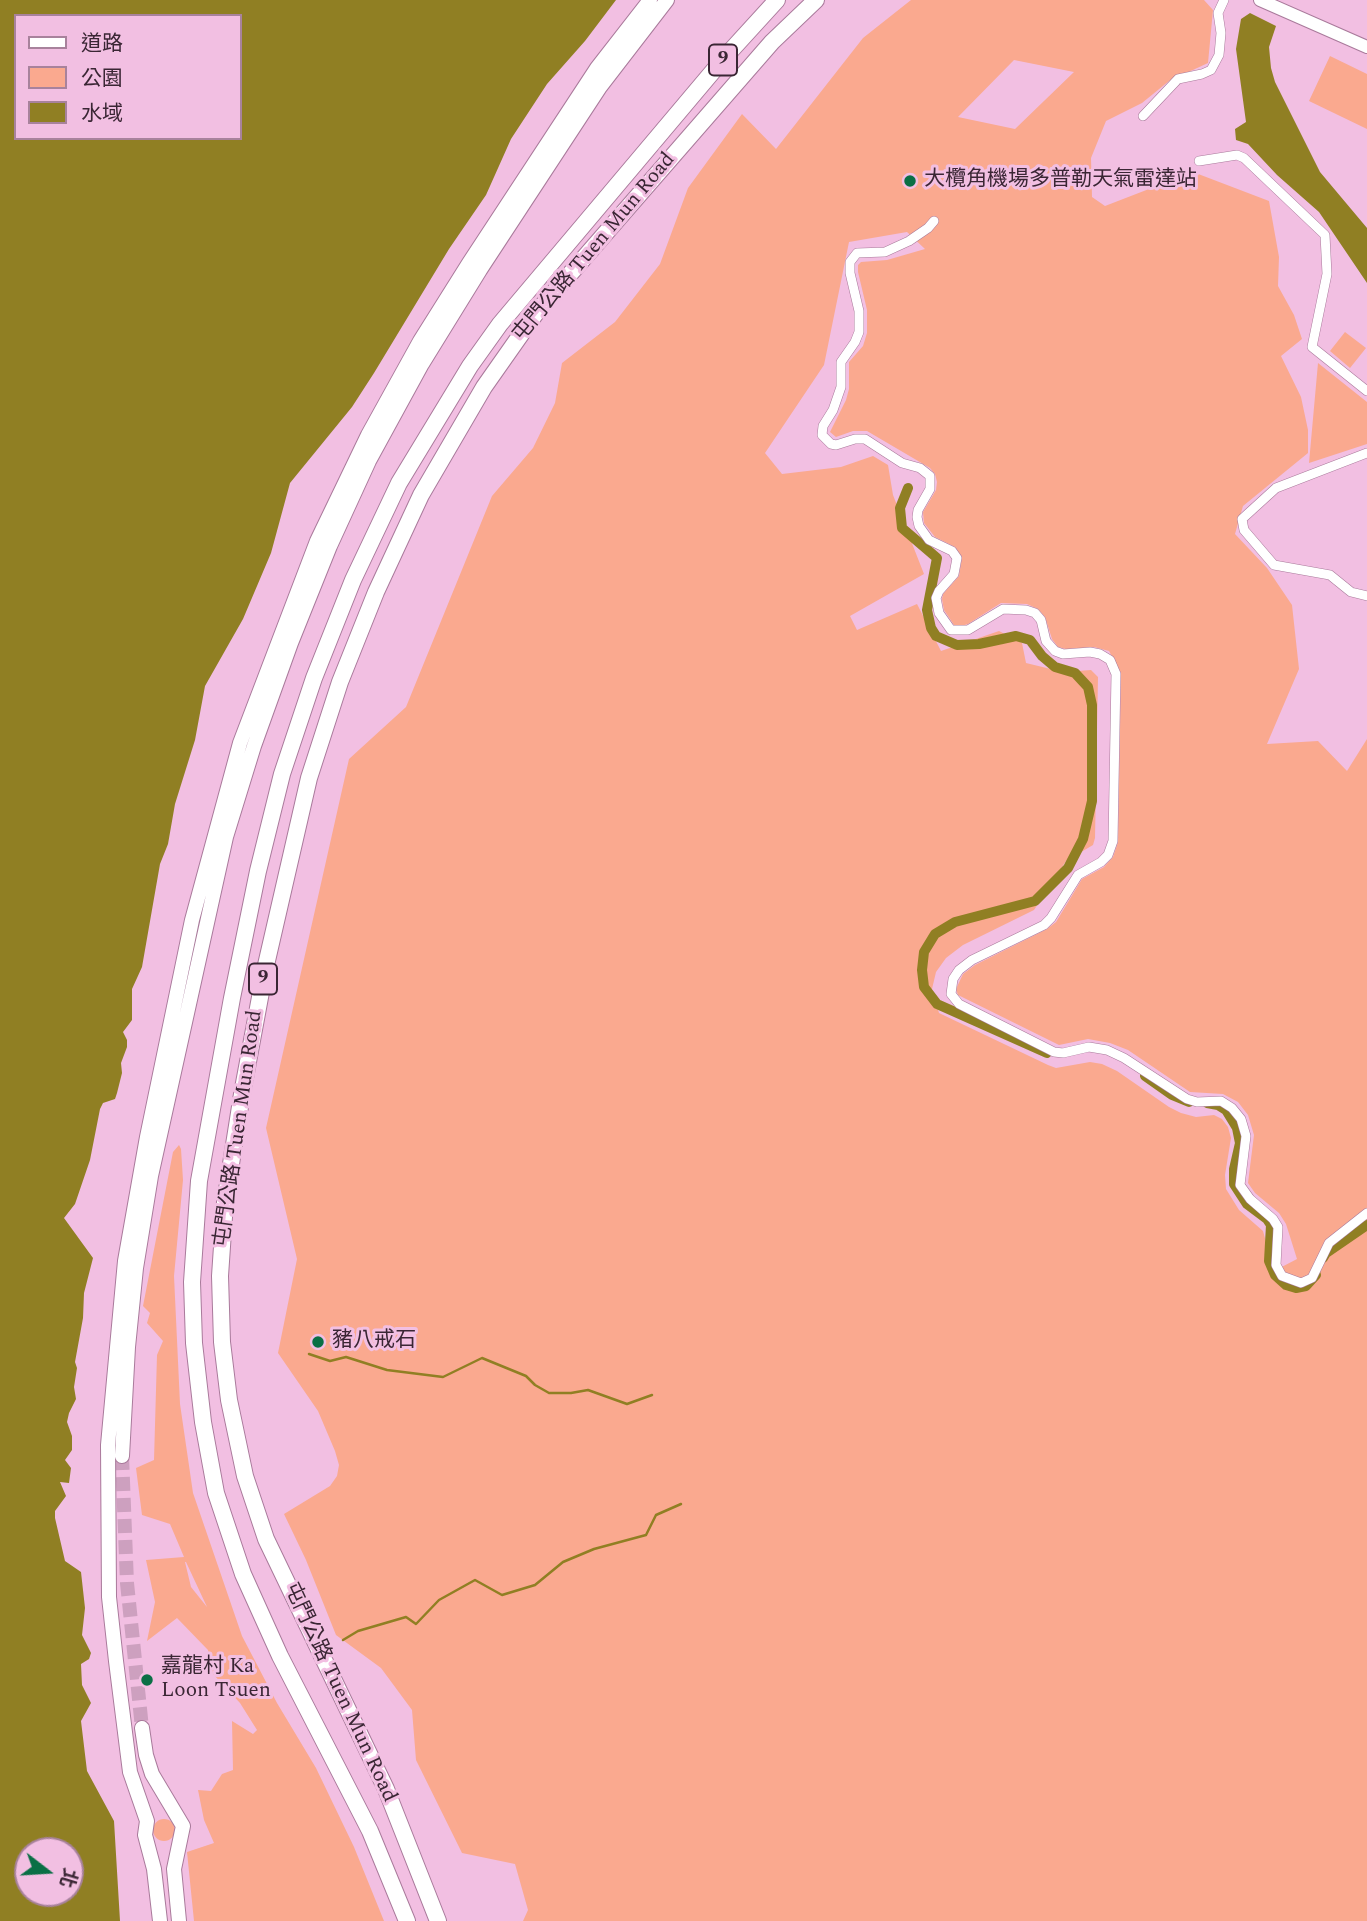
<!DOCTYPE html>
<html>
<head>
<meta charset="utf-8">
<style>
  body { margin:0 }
  #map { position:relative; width:1367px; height:1921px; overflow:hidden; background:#f2bfe2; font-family:Spectral,"Noto Sans TC",serif }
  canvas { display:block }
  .legend { position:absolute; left:14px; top:14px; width:228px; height:126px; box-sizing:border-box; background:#f2bfe2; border:2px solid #a8829c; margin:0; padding:9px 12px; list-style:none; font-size:21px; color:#3a2634 }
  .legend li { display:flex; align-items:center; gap:14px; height:35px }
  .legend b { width:35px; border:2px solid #a8829c }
  .north { position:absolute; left:14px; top:1837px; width:70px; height:70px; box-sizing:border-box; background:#f2bfe2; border:2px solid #a8829c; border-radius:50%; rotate:107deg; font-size:19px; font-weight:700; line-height:28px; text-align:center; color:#3a2634 }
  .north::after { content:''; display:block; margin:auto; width:24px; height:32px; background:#0a6f45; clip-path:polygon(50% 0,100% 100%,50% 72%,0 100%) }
</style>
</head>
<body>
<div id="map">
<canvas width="1367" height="1921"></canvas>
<ul class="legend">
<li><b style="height:9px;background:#fff"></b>道路</li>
<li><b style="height:19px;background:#faa98f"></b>公園</li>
<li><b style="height:19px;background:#907f23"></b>水域</li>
</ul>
<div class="north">北</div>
</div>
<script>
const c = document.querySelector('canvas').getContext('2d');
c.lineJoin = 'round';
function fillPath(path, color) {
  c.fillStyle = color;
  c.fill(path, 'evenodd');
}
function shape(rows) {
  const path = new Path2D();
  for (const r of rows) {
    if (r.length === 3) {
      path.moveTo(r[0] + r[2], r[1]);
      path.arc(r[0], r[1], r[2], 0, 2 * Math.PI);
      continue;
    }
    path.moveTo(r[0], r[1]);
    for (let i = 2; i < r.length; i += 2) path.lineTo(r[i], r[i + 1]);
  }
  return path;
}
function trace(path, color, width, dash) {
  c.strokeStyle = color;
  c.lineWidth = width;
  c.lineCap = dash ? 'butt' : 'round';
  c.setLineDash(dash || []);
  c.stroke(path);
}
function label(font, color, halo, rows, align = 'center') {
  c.font = font + ' Spectral,"Noto Sans TC",serif';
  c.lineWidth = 6;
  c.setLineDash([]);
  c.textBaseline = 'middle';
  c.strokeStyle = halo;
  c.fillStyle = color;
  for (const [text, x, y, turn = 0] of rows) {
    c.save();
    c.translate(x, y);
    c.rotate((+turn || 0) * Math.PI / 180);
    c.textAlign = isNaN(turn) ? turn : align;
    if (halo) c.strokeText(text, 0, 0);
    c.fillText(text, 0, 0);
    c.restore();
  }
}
fillPath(shape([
  [911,0,1204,0,1213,10,1208,63,1169,81,1142,103,1106,121,1091,158,1092,197,1105,206,1193,172,1269,201,1279,257,1278,286,1294,315,1302,339,1281,356,1301,397,1308,430,1308,453,1243,506,1235,534,1267,568,1292,605,1299,669,1267,744,1318,741,1347,771,1367,739,1367,1921,523,1921,528,1910,515,1864,462,1853,416,1760,412,1710,381,1668,336,1635,306,1560,284,1514,330,1486,337,1476,339,1465,335,1451,318,1411,278,1353,297,1259,266,1128,349,759,406,707,492,496,533,448,555,403,562,363,615,322,660,264,688,188,742,114,776,149,863,38],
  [1014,60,1074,72,1015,129,958,117],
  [907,232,925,249,887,260,861,262,858,265,858,272,867,310,867,333,863,346,849,362,849,389,846,400,830,432,836,437,853,431,867,431,930,468,935,474,937,482,936,490,923,512,924,523,935,537,955,547,962,557,959,576,943,594,942,599,944,610,954,625,961,626,968,624,1001,603,1027,604,1038,609,1045,617,1052,639,1058,647,1066,649,1094,647,1109,651,1121,673,1118,842,1113,857,1104,867,1082,879,1056,922,1047,929,975,965,963,974,956,989,958,995,1059,1045,1088,1039,1110,1043,1128,1050,1190,1092,1223,1094,1238,1102,1248,1115,1254,1135,1248,1183,1255,1193,1279,1213,1286,1224,1297,1259,1274,1271,1263,1231,1239,1210,1226,1189,1225,1175,1231,1138,1228,1127,1222,1119,1214,1115,1196,1117,1181,1113,1169,1107,1117,1071,1102,1064,1090,1062,1056,1068,1048,1065,939,1013,932,989,936,972,946,958,963,945,1034,910,1066,861,1093,845,1095,838,1098,677,1091,670,1063,672,1026,663,1022,643,999,631,941,651,917,604,857,630,850,616,924,574,893,495,888,465,873,456,841,467,782,474,765,453,824,365,849,242],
  [1330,56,1367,74,1367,129,1309,101],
  [1345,332,1366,348,1350,368,1330,351],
  [1318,363,1367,402,1367,444,1309,463],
  [179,1145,181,1149,183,1180,174,1276,180,1404,193,1493,242,1636,277,1703,316,1768,354,1847,384,1921,194,1921,187,1852,214,1843,204,1820,198,1790,211,1791,222,1774,233,1770,232,1721,253,1734,257,1730,240,1703,213,1674,208,1650,177,1618,147,1641,155,1602,146,1560,184,1557,170,1524,142,1515,136,1468,154,1460,157,1355,163,1341,147,1323,150,1313,143,1306,173,1152],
  [185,1562,186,1562,207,1607,191,1587],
  [164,1830,11]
]), '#faa98f');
fillPath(shape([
  [0,0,616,0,585,41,547,84,511,139,486,195,449,249,374,373,352,407,290,483,271,553,243,619,205,686,195,740,175,804,168,844,160,864,142,967,132,989,132,1020,123,1032,127,1040,127,1047,121,1063,122,1073,117,1093,115,1099,103,1103,100,1109,90,1160,75,1204,64,1218,93,1258,84,1293,83,1318,75,1362,77,1368,74,1387,76,1399,69,1413,67,1422,72,1436,72,1450,65,1460,71,1468,69,1483,60,1482,66,1496,55,1511,55,1518,65,1561,81,1572,85,1608,82,1635,91,1653,89,1659,81,1664,82,1685,91,1703,81,1721,87,1771,114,1821,120,1921,0,1921],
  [16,16,240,16,240,138,16,138],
  [70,1851,70,1893,28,1893,28,1851],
  [1250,13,1276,26,1269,47,1271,68,1275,82,1320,172,1367,228,1367,283,1319,212,1277,175,1248,144,1236,140,1235,129,1246,122,1236,49,1241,19]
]), '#907f23');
trace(shape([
  [309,1354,330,1361,346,1357,387,1370,443,1377,482,1358,526,1376,535,1385,549,1393,571,1393,588,1390,627,1404,652,1395],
  [343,1640,358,1631,406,1617,416,1624,439,1600,475,1580,502,1595,535,1585,563,1562,594,1549,646,1535,656,1515,681,1504]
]), '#907f23', 2.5);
trace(shape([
  [908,488,900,508,902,528,937,558,927,610,931,628,936,636,957,645,979,644,1016,636,1030,640,1042,656,1055,667,1075,673,1088,687,1092,705,1092,801,1083,839,1068,868,1035,901,955,922,935,934,924,952,922,970,924,987,937,1004,1047,1053],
  [1145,1076,1172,1095,1189,1102],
  [1207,1103,1218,1105,1226,1110,1237,1128,1240,1143,1234,1169,1234,1184,1247,1204,1267,1219,1271,1225,1269,1261,1275,1275,1286,1285,1296,1288,1306,1286,1316,1275],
  [1323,1258,1326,1253,1367,1225]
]), '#907f23', 10);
trace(shape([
  [122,1456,127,1583,142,1728]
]), '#cda0bf', 14, [14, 7]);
const street = shape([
  [1143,116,1178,79,1202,74,1211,70,1219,55,1221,33,1218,13,1224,0],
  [1199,161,1237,155,1244,158,1325,235,1327,274,1312,347,1367,391],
  [934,221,928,228,909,241,885,252,857,253,850,262,850,273,859,311,859,332,855,342,841,362,841,387,833,410,823,426,822,435,831,444,836,445,855,439,865,439,902,463,920,468,930,476,930,489,918,510,917,517,919,526,929,540,952,551,957,558,954,574,939,591,936,598,939,613,951,630,968,630,1003,609,1026,610,1035,613,1041,620,1046,641,1055,651,1063,654,1090,652,1100,654,1110,660,1116,674,1113,841,1108,855,1101,862,1078,875,1051,918,1044,925,972,960,959,970,953,979,951,994,959,1004,1054,1052,1063,1053,1089,1047,1107,1050,1124,1058,1187,1099,1197,1102,1221,1101,1232,1108,1241,1119,1246,1136,1240,1185,1250,1199,1273,1219,1278,1227,1276,1265,1282,1276,1301,1283,1312,1278,1329,1243,1367,1213],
  [1367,453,1276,488,1242,519,1244,530,1274,565,1330,575,1351,592,1367,596]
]);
const secondary = shape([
  [1260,0,1367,47]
]);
const primary = shape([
  [122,1456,128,1347,136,1268,151,1176,226,837,254,746,291,643,330,546,369,461,422,364,480,270,600,87,667,0],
  [142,1728,146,1755,152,1774,183,1826,174,1869,179,1921],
  [160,1921,154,1869,145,1835,147,1821,130,1772,116,1661,109,1597,108,1445,125,1261,147,1137,192,920,240,743,317,541,368,435,420,341,469,263,597,68,650,0]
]);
const highway = shape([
  [407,1921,370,1831,280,1656,243,1574,216,1493,203,1422,194,1343,192,1282,199,1181,232,998,258,871,282,774,314,678,353,580,399,483,470,366,500,324,725,57,777,0],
  [438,1921,386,1789,266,1539,245,1476,229,1400,222,1342,220,1276,225,1202,242,1094,266,965,309,778,340,682,376,592,421,495,484,387,536,313,772,42,816,0]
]);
trace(street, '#a97a9b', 10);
trace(secondary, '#a97a9b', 14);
trace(primary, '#a97a9b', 16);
trace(highway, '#a97a9b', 18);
trace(street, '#fff', 9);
trace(secondary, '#fff', 12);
trace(primary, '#fff', 14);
trace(highway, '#fff', 16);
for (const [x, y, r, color] of [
  [910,181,7,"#0a6f45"],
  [318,1342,7,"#0a6f45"],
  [147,1680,7,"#0a6f45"]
]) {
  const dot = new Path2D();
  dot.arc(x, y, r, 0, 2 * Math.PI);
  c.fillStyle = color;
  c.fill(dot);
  trace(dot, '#f2bfe2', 2.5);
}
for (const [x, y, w] of [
  [723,60,28],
  [263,979,28]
]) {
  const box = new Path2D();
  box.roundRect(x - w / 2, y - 15.5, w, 31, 5);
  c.fillStyle = '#f2bfe2';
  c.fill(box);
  trace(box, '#3a2634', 2);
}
label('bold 19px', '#3a2634', null, [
  ["9",723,60],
  ["9",263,979]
]);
label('21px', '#3a2634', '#f2bfe2', [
  ["大欖角機場多普勒天氣雷達站",924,181],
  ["豬八戒石",332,1342],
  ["嘉龍村 Ka",161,1668],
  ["Loon Tsuen",161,1692]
], 'left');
label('21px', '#3a2634', '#f2bfe2', [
  ["屯門公路 Tuen Mun Road",595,248,-50],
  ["屯門公路 Tuen Mun Road",240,1129,-82],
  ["屯門公路 Tuen Mun Road",339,1693,65]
]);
</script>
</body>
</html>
